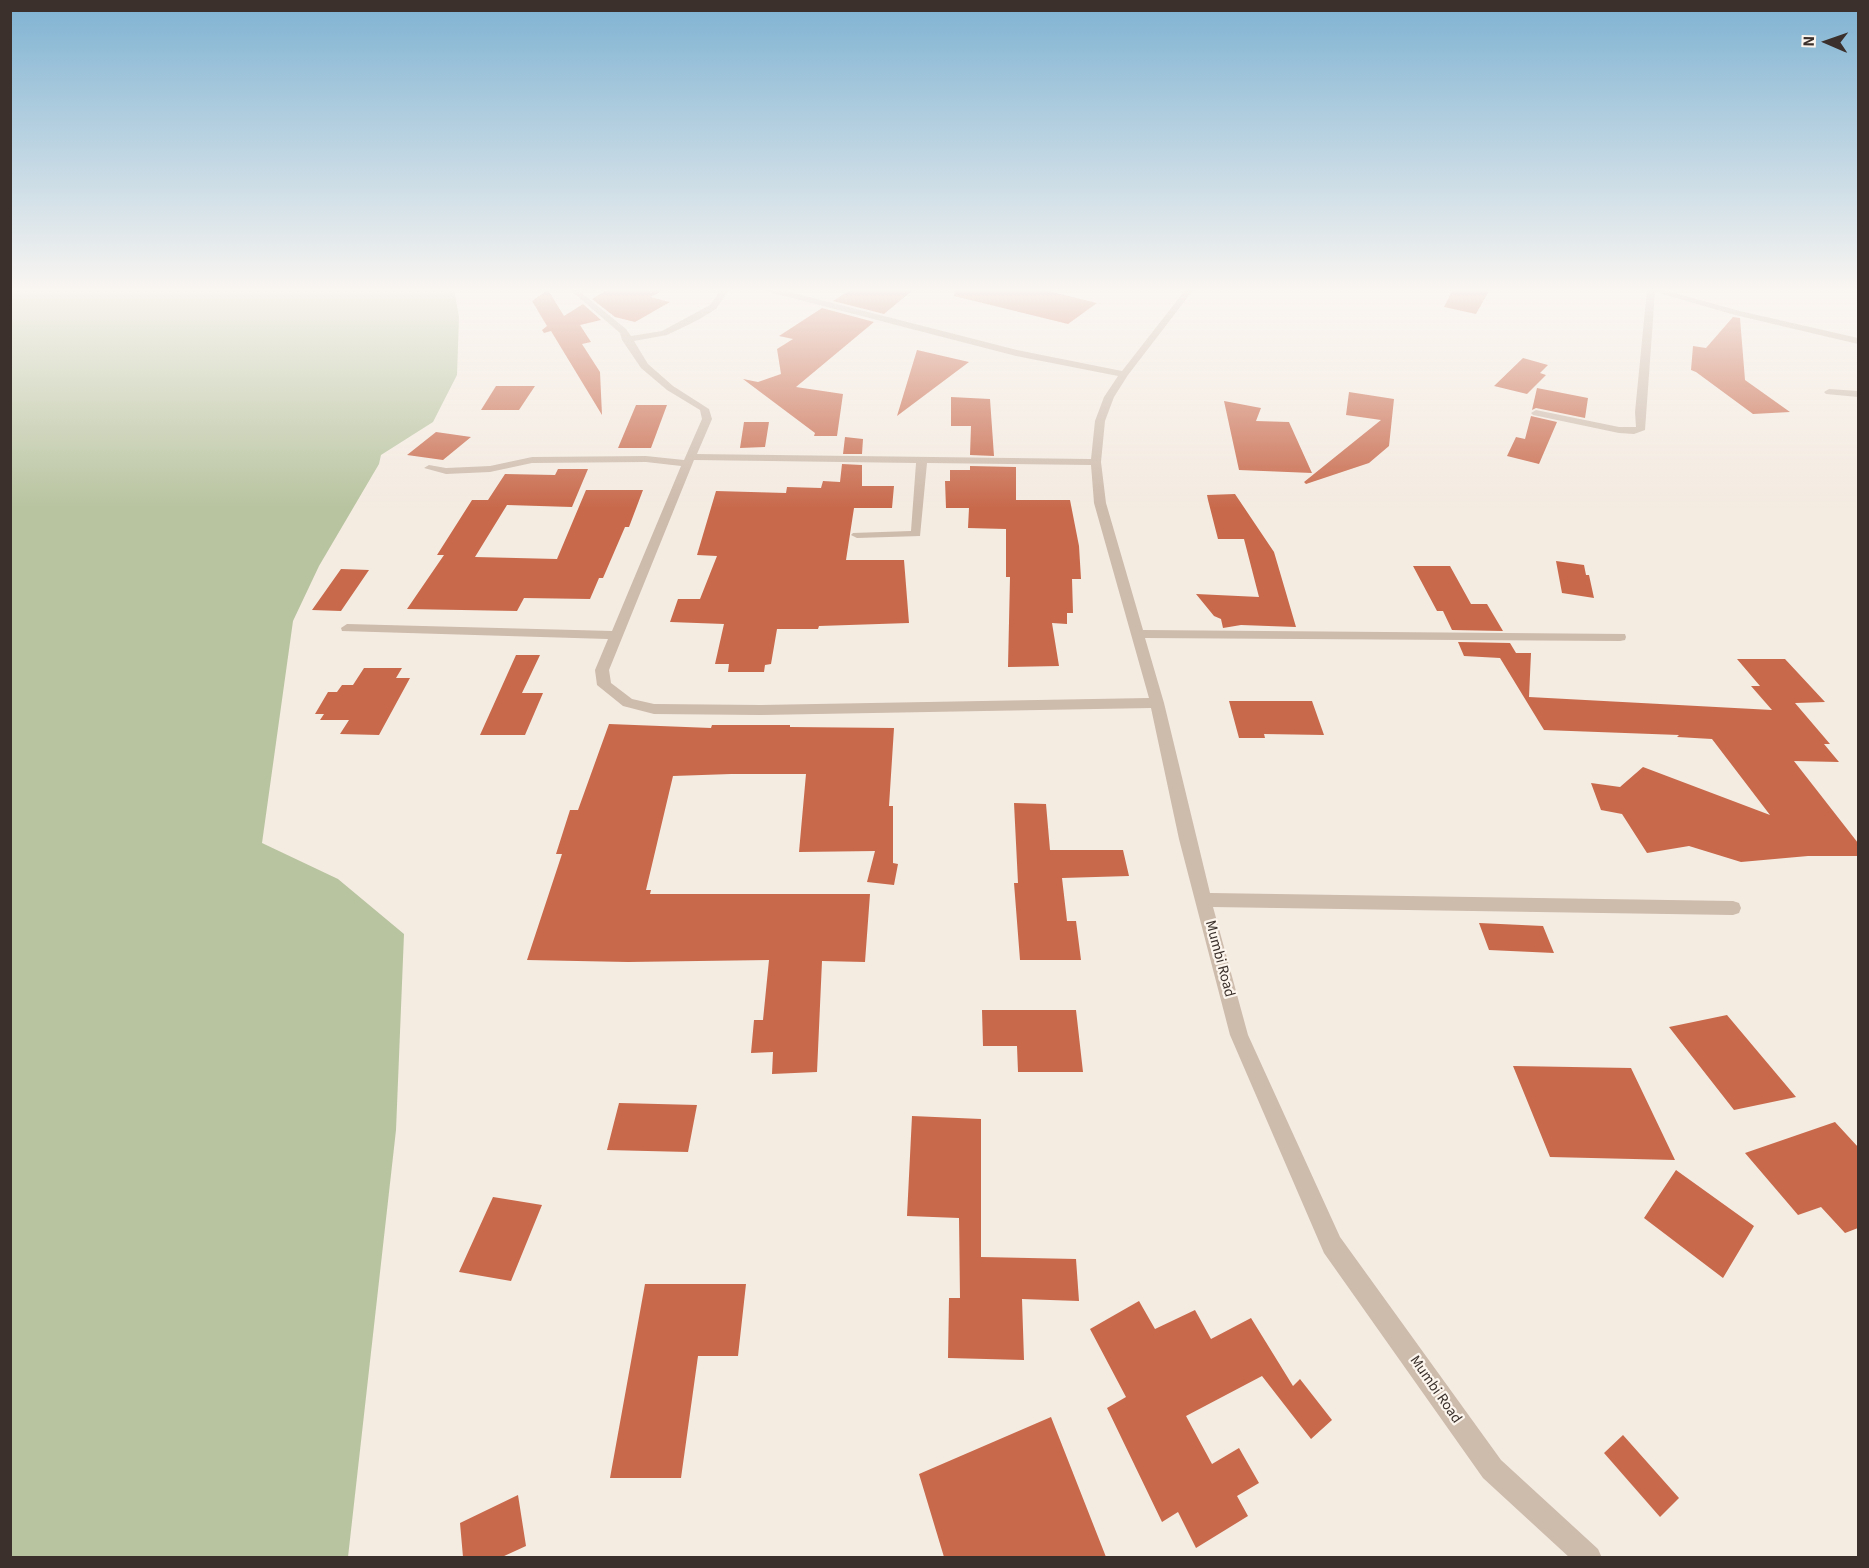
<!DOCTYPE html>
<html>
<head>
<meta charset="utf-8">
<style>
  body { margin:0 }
  #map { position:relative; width:1869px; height:1568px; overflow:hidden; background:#f4ebe1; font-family:"Source Sans 3",sans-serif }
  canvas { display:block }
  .frame { position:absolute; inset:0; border:12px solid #3b302b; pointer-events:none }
  .north { position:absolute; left:1797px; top:12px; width:60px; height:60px; -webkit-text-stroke:4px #fbf5ee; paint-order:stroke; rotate:272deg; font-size:16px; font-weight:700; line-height:24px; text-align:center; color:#3b302b }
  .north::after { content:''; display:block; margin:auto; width:21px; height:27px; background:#3b302b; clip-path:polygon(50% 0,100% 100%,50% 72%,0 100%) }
</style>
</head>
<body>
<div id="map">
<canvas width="1869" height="1568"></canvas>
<div class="frame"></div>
<div class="north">N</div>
</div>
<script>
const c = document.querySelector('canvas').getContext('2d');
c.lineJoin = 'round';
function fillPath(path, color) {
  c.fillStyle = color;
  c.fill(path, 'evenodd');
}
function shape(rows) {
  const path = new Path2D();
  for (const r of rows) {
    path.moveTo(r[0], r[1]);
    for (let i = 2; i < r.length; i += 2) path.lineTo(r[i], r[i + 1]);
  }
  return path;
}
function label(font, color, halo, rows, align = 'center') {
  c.font = font + ' "Source Sans 3",sans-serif';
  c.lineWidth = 4.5;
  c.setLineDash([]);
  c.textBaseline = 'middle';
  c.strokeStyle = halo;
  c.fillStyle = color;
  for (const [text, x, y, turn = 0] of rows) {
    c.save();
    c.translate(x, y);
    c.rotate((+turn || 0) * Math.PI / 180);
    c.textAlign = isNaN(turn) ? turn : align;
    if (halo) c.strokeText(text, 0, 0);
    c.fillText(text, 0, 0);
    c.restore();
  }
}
fillPath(shape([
  [11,289,454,289,459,317,457,375,433,422,381,455,379,464,319,566,293,621,262,843,338,879,404,934,396,1130,348,1557,11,1557]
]), '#b8c4a0');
fillPath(shape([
  [609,289,666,289,650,297,670,302,635,322,615,317,592,299],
  [852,289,914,289,884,314,833,301],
  [955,289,1040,289,1097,303,1068,324,954,296],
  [1453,289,1490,289,1476,314,1444,307],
  [548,290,564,316,583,304,601,320,580,325,591,342,582,344,600,372,602,415,551,331,544,333,542,330,547,326,532,301],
  [822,308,874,322,796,387,843,394,837,436,814,436,815,433,743,379,758,382,781,374,777,349,793,339,779,336],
  [1733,317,1740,318,1745,380,1790,412,1753,414,1696,372,1691,370,1693,346,1706,348],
  [917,350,969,362,897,416],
  [1523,358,1548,365,1540,373,1546,375,1527,394,1494,386],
  [496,386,535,386,519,410,481,410],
  [1537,388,1588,398,1585,418,1536,408,1532,410],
  [1349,392,1394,399,1389,446,1369,463,1306,484,1304,482,1381,420,1346,415],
  [951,397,990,399,994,456,970,455,971,426,951,426],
  [1224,401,1261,408,1256,421,1289,422,1312,473,1239,470],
  [636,405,667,405,651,448,618,448],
  [1531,416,1557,422,1539,464,1507,456,1516,437,1525,439],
  [744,422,769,422,765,447,740,448],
  [436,432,471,437,443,460,407,455],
  [845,437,863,439,862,454,843,454],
  [842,464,862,465,862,486,894,486,892,508,854,508,846,560,904,560,909,623,819,626,818,629,777,629,771,664,765,665,764,672,728,672,729,664,715,664,724,624,670,622,678,599,700,599,717,556,697,555,716,491,786,493,787,487,821,488,823,481,840,482],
  [970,466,1016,467,1016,500,1070,500,1079,546,1081,579,1072,579,1073,613,1067,613,1067,624,1052,623,1059,666,1008,667,1010,577,1006,577,1006,529,968,528,969,508,946,508,945,481,950,481,950,470,970,470],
  [558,469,588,469,572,507,507,505,475,557,557,559,586,490,643,490,629,527,625,527,603,578,599,578,590,599,524,598,517,611,407,609,444,555,437,555,472,500,488,500,505,474,555,475],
  [1235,494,1274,552,1296,627,1241,625,1223,628,1221,619,1214,616,1196,594,1259,597,1244,539,1218,539,1208,500,1207,495],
  [1556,561,1584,565,1586,575,1589,575,1594,598,1562,593],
  [1413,566,1450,566,1471,604,1487,604,1503,631,1452,630,1443,611,1437,611],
  [341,569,369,570,341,611,312,610],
  [1458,642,1510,643,1516,653,1531,653,1529,697,1772,710,1751,686,1760,686,1737,659,1785,659,1825,702,1795,703,1830,744,1824,744,1839,762,1794,761,1858,843,1858,856,1808,856,1741,862,1689,846,1647,853,1622,814,1601,810,1591,783,1620,787,1643,767,1770,815,1712,739,1677,737,1679,735,1544,730,1500,658,1464,656],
  [516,655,540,655,522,693,543,693,525,735,480,735],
  [364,668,402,668,396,678,410,678,379,735,340,734,349,720,320,720,324,714,315,714,328,692,337,692,342,685,353,685],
  [1229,701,1312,701,1324,735,1264,734,1265,738,1239,738],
  [609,724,711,728,712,725,790,725,790,727,894,728,889,806,893,806,893,863,898,864,894,885,867,882,875,851,799,852,806,774,731,774,673,776,646,890,651,890,650,894,870,894,865,962,822,961,817,1072,772,1074,773,1052,751,1053,754,1020,763,1020,769,960,628,962,527,960,562,854,556,854,570,810,578,810],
  [1014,803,1046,804,1050,850,1123,850,1129,876,1062,878,1067,921,1076,921,1081,960,1020,960,1014,883,1018,883],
  [1479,923,1543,926,1554,953,1489,950],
  [982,1010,1076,1010,1083,1072,1018,1072,1017,1046,983,1046],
  [1727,1015,1796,1097,1734,1110,1669,1027],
  [1513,1066,1631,1068,1675,1160,1550,1157],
  [619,1103,697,1105,688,1152,607,1150],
  [912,1116,981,1119,981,1257,1076,1259,1079,1301,1022,1299,1024,1360,948,1358,949,1298,960,1298,959,1218,907,1216],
  [1835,1122,1858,1147,1858,1228,1845,1233,1821,1207,1798,1215,1745,1153],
  [1676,1170,1754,1226,1723,1278,1644,1218],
  [493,1197,542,1205,511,1281,459,1272],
  [645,1284,746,1284,738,1356,698,1356,681,1478,610,1478],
  [1139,1301,1155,1329,1195,1310,1211,1339,1251,1318,1293,1386,1300,1379,1332,1420,1311,1439,1262,1376,1186,1416,1212,1464,1239,1448,1259,1483,1237,1496,1248,1516,1196,1548,1178,1512,1162,1522,1107,1408,1126,1397,1090,1329],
  [1051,1417,1106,1557,944,1557,919,1474],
  [1623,1435,1679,1498,1660,1517,1604,1453],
  [518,1495,526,1546,502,1557,463,1557,460,1523]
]), '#c8694b');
fillPath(shape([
  [1829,389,1858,391,1858,397,1826,394,1824,392,1829,389]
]), '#cdbbac');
fillPath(shape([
  [569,289,577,289,626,329,631,336,662,331,710,305,721,289,734,289,727,293,716,309,698,320,667,335,634,341,648,364,673,386,709,409,712,419,697,454,1091,459,1095,421,1104,397,1118,376,1016,356,757,289,790,292,1017,350,1122,371,1186,289,1194,289,1128,375,1114,397,1105,421,1101,462,1106,503,1143,630,1625,634,1626,637,1625,640,1620,641,1145,638,1164,703,1210,893,1733,901,1739,903,1741,908,1739,913,1733,915,1213,907,1248,1035,1340,1237,1501,1460,1598,1549,1602,1558,1570,1558,1483,1478,1324,1253,1230,1035,1179,839,1151,708,761,715,654,714,623,706,597,685,595,670,608,639,342,631,341,628,347,624,612,631,681,466,646,462,532,463,490,472,446,474,424,468,429,465,446,468,490,466,532,457,646,456,684,460,702,419,700,410,667,390,641,368,622,340,620,333,569,289],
  [694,460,916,463,911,531,853,533,851,535,857,538,920,536,927,463,1091,465,1094,503,1149,698,761,705,654,704,632,699,611,683,609,670,694,460],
  [1647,289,1660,289,1740,311,1858,338,1858,344,1735,315,1655,292,1645,430,1634,434,1619,433,1533,415,1531,413,1536,410,1619,427,1636,427,1635,412,1647,289]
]), '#cdbbac');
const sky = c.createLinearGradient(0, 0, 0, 508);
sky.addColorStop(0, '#7eb2d2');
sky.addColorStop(0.57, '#faf6f2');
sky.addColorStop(1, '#faf6f200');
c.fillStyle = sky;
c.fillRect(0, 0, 1869, 508);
label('15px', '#3b302b', '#fbf5ee', [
  ["Mumbi Road",1219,959,75],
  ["Mumbi Road",1435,1390,55]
]);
</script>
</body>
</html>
